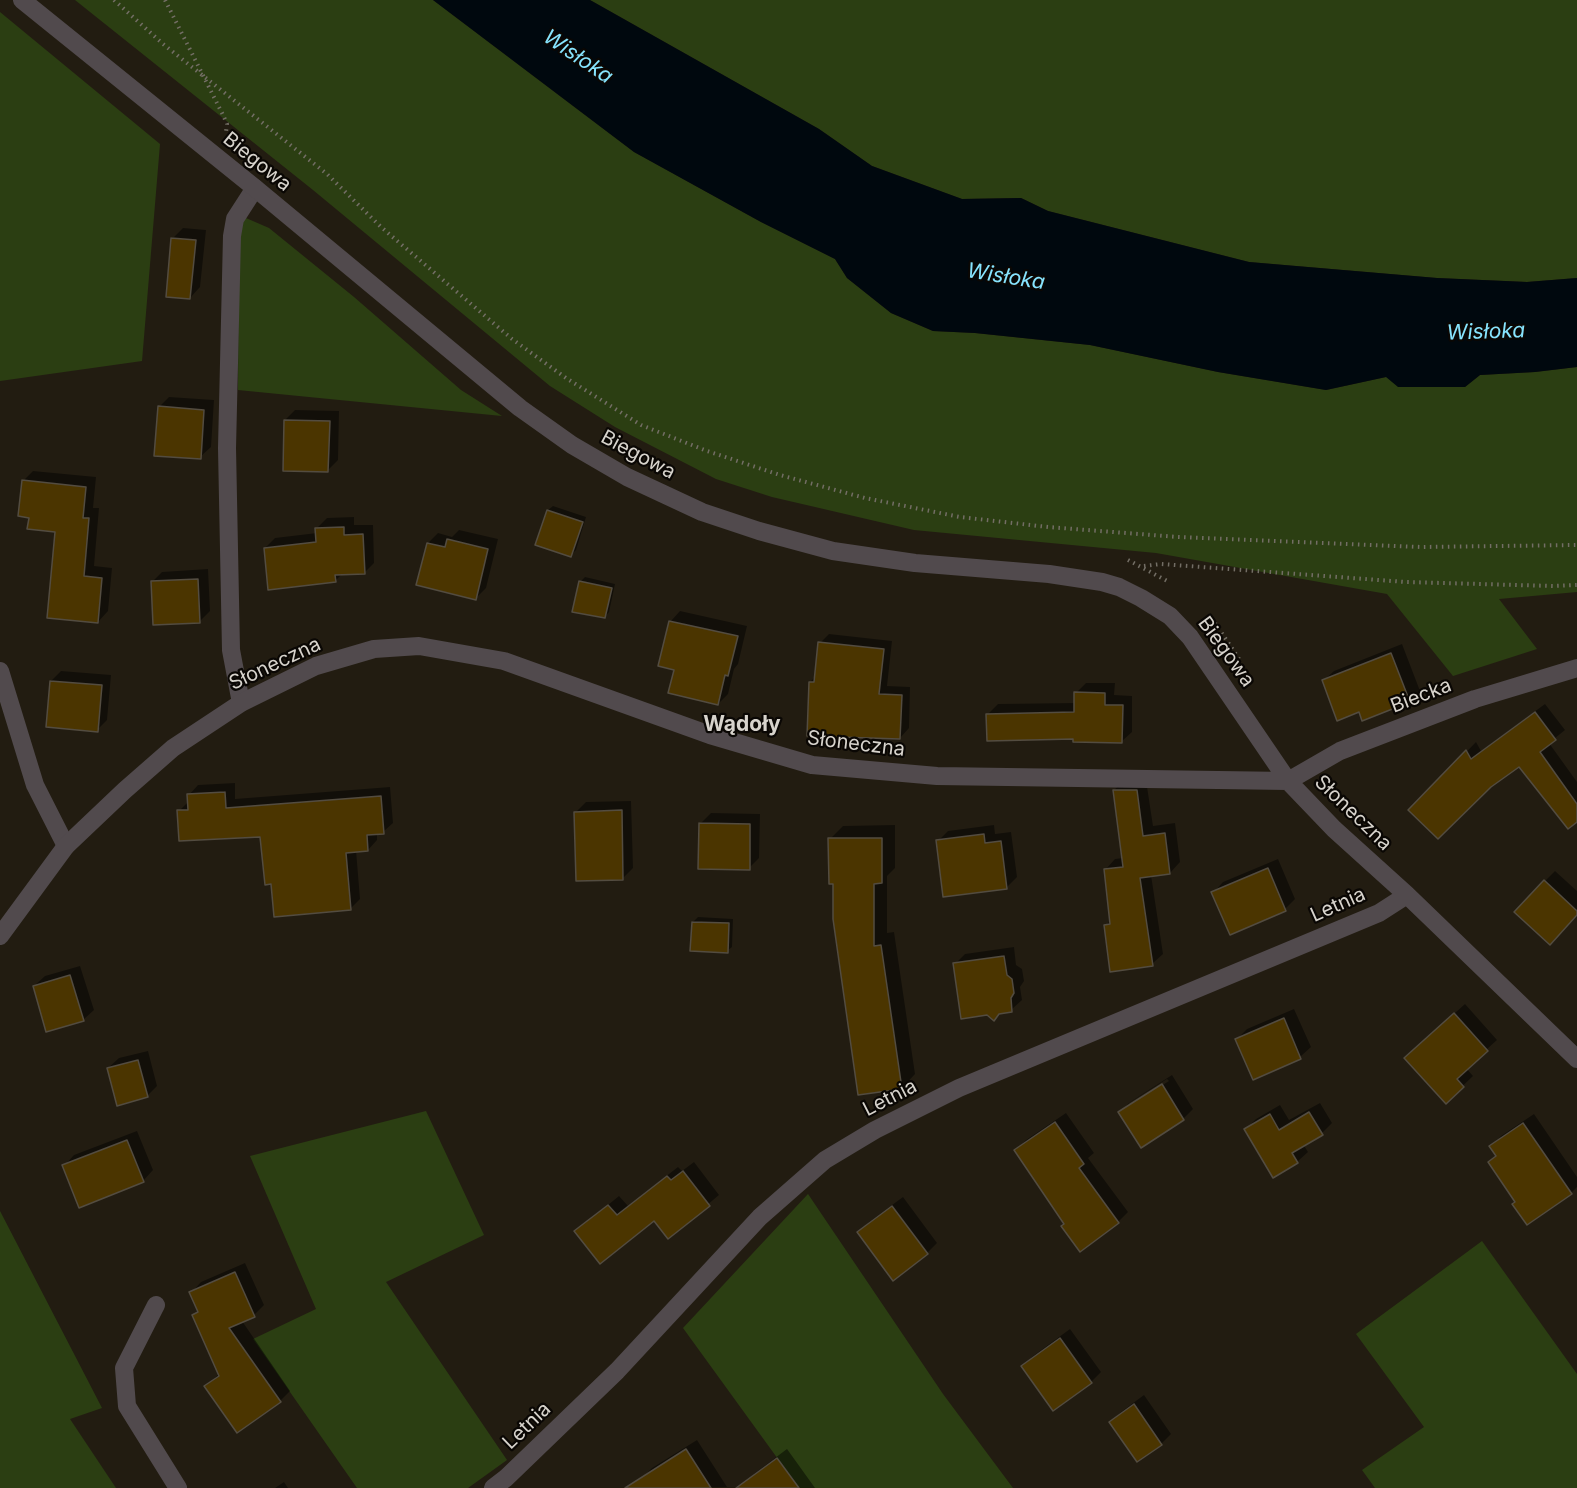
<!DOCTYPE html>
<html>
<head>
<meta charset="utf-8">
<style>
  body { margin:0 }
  canvas { display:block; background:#221c11 }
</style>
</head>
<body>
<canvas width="1577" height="1488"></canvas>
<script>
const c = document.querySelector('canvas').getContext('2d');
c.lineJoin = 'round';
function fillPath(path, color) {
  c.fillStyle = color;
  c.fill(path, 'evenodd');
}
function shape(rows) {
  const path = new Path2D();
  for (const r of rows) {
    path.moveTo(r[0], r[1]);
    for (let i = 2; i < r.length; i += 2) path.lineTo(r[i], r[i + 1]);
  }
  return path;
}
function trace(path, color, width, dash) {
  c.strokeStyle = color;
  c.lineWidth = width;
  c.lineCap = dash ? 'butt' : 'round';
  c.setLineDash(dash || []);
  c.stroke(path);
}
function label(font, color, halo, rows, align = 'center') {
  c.font = font + ' Inter,sans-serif';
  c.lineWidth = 4.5;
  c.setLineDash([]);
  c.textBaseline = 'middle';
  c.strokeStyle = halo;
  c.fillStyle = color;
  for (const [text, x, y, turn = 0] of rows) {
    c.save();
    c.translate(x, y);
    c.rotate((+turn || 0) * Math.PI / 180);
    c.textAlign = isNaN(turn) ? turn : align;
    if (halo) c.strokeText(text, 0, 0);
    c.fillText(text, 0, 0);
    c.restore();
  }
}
fillPath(shape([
  [75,0,433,0,634,152,761,222,835,259,847,278,891,313,933,331,975,333,1090,345,1218,372,1326,390,1386,377,1465,387,1480,375,1535,372,1577,367,1577,592,1499,599,1537,649,1453,676,1387,594,1156,553,914,530,772,497,716,479,615,427,550,386,313,190],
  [590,0,1577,0,1577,278,1527,282,1437,278,1249,262,1048,211,1021,198,962,199,872,166,819,129],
  [0,12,160,144,142,361,0,381],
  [239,215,269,228,354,297,461,390,502,416,238,390],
  [426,1111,484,1235,386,1282,507,1460,468,1488,357,1488,253,1339,316,1309,250,1156],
  [808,1194,943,1394,1013,1488,799,1488,683,1328],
  [0,1211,102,1408,70,1419,116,1488,0,1488],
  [1482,1241,1577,1374,1577,1488,1375,1488,1362,1470,1424,1427,1356,1334]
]), '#2b3e12');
fillPath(shape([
  [433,0,590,0,819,129,872,166,962,199,1021,198,1048,211,1249,262,1437,278,1527,282,1577,278,1577,367,1535,372,1480,375,1465,387,1398,387,1386,377,1326,390,1218,372,1090,345,975,333,933,331,891,313,847,278,835,259,761,222,634,152]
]), '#00080e');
fillPath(shape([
  [183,228,206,230,200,287,190,298,173,238],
  [169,397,214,400,211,447,200,457,159,407],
  [295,410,339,411,338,460,328,470,285,420],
  [33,471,96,477,93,508,99,508,94,566,112,568,108,611,98,622,57,531,30,516,23,481],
  [553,506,586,517,576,550,571,555,548,510],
  [354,517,354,525,373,525,374,563,364,573,342,574,335,581,265,548,275,538,317,533,317,528,327,518],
  [459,530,498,539,486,588,476,598,428,543,438,533,452,537],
  [208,569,210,611,200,621,152,582,162,572],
  [585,577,615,584,609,612,605,617,580,582],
  [680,611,747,626,738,664,734,669,728,694,718,704,675,669,670,622],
  [829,634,892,641,887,686,910,687,909,728,900,738,810,682,816,676,820,643],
  [1402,644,1420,691,1409,701,1360,710,1323,681,1334,671],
  [61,671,111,675,107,720,97,730,51,681],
  [1086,683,1115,683,1114,695,1132,696,1132,732,1121,742,1075,737,988,714,998,704,1076,703,1076,693],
  [1545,704,1565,730,1549,743,1577,782,1577,821,1519,765,1490,785,1410,810,1476,742,1481,751],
  [1125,780,1146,780,1153,826,1175,823,1180,862,1170,873,1151,875,1163,954,1152,964,1105,926,1111,920,1105,870,1115,859,1123,858,1114,790],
  [235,783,235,799,390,787,393,823,383,832,377,833,377,840,368,850,356,850,360,899,351,908,273,882,261,835,179,811,189,801,189,795,198,785],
  [631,801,633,868,623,878,576,812,586,802],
  [711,813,760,814,759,858,749,868,700,824],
  [895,825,895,868,887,876,887,933,894,932,915,1074,902,1088,835,882,830,839,843,826],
  [994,825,995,834,1011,832,1017,877,1007,887,938,841,948,831],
  [1278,859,1295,899,1285,909,1213,893,1223,882],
  [1555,871,1577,891,1577,914,1545,881],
  [698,917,733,919,732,947,727,951,693,922],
  [1014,947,1016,965,1022,969,1024,981,1020,987,1022,1000,1011,1010,1000,1012,955,964,965,954],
  [80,966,94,1010,83,1020,34,986,45,976],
  [1465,1004,1497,1040,1466,1068,1473,1076,1446,1102,1416,1048],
  [1294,1009,1311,1047,1300,1057,1254,1078,1237,1039,1247,1029],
  [148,1051,157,1086,147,1096,108,1068,119,1058],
  [1172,1075,1193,1109,1183,1119,1141,1146,1120,1112,1130,1102],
  [1167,1079,1169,1081,1129,1106,1129,1103],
  [1320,1103,1332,1123,1322,1133,1303,1144,1308,1152,1297,1162,1246,1129,1256,1119,1280,1105,1289,1120],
  [1066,1113,1094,1153,1088,1158,1128,1212,1118,1222,1065,1224,1016,1150,1026,1140],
  [1534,1114,1577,1177,1577,1187,1571,1193,1490,1162,1497,1155,1491,1147,1501,1136],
  [137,1131,153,1170,143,1181,64,1166,74,1155],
  [694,1162,719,1195,669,1237,654,1219,576,1231,619,1196,628,1206,678,1167,682,1171],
  [903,1197,937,1243,927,1253,859,1233,869,1222],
  [245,1263,264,1305,254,1315,242,1321,290,1391,280,1401,206,1386,219,1374,194,1316,199,1311,191,1293,201,1282],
  [1070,1329,1101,1372,1091,1382,1023,1366,1033,1356],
  [1144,1395,1171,1434,1161,1444,1111,1422,1121,1412],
  [697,1440,727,1487,648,1488,642,1478,652,1468],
  [787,1449,815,1488,748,1488,745,1483,755,1473],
  [284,1482,288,1488,275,1488]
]), '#0007');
const building = shape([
  [171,238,196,240,190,299,166,297,171,238],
  [158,406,204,410,201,459,154,456,158,406],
  [284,420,330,421,328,472,283,471,284,420],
  [22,480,86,487,83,518,89,518,84,576,102,578,98,623,47,618,55,532,27,529,29,518,18,516,22,480],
  [547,510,583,522,571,557,535,545,547,510],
  [344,527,344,535,363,534,365,574,335,575,336,582,268,590,264,548,316,542,315,528,344,527],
  [447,539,488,549,476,600,416,585,427,543,445,547,447,539],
  [198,579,200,623,153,625,151,581,198,579],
  [579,581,612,588,605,618,572,612,579,581],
  [669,621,738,636,728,676,725,675,718,705,668,693,674,670,658,666,669,621],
  [818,642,884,649,879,694,902,695,900,739,807,736,809,682,814,682,818,642],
  [1391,653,1410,702,1362,721,1359,712,1337,721,1322,680,1391,653],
  [50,681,102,685,98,732,46,727,50,681],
  [1074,692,1105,693,1105,705,1123,705,1122,743,1073,742,1073,739,987,741,986,714,1074,712,1074,692],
  [1535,712,1556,740,1540,752,1577,804,1577,822,1568,829,1519,767,1491,787,1438,839,1408,810,1466,750,1471,759,1535,712],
  [1113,790,1137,790,1143,836,1165,833,1170,874,1140,878,1153,966,1110,972,1104,925,1110,924,1104,869,1123,867,1113,790],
  [225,792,226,808,381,796,384,834,367,835,368,851,346,853,351,910,274,917,271,884,265,885,260,837,179,841,177,810,188,810,187,794,225,792],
  [622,810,623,880,576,881,574,812,622,810],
  [699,823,750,824,750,870,698,869,699,823],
  [984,834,985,843,1001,841,1007,889,943,897,936,840,984,834],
  [828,838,882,838,882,883,874,884,874,946,881,945,902,1089,858,1095,833,919,833,884,829,884,828,838],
  [1268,868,1286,911,1230,935,1211,892,1268,868],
  [1544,880,1577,911,1577,915,1550,945,1514,912,1544,880],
  [692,922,729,923,728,953,690,951,692,922],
  [1004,956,1007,975,1012,979,1014,993,1011,998,1012,1012,999,1014,994,1021,987,1015,961,1019,953,963,1004,956],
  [70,975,84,1021,46,1032,33,986,70,975],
  [1454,1013,1488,1051,1457,1079,1464,1087,1446,1104,1404,1058,1454,1013],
  [1284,1018,1301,1059,1253,1080,1235,1039,1284,1018],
  [138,1060,148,1097,117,1106,107,1068,138,1060],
  [1162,1084,1184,1120,1141,1148,1118,1112,1162,1084],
  [1309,1112,1323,1135,1292,1153,1298,1163,1273,1178,1244,1129,1270,1114,1279,1130,1309,1112],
  [1055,1122,1084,1164,1079,1168,1119,1223,1080,1252,1061,1226,1064,1224,1014,1150,1055,1122],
  [1523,1123,1572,1194,1527,1225,1512,1204,1515,1202,1488,1162,1496,1156,1489,1146,1523,1123],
  [127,1140,144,1182,79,1208,62,1165,127,1140],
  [683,1171,710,1206,668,1239,654,1221,600,1264,574,1231,608,1205,617,1215,667,1176,671,1180,683,1171],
  [892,1206,928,1254,893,1281,857,1232,892,1206],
  [235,1272,255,1317,229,1328,281,1402,237,1433,204,1386,219,1376,192,1315,198,1312,189,1292,235,1272],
  [1060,1338,1092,1383,1053,1411,1021,1366,1060,1338],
  [1134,1404,1162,1445,1137,1462,1109,1422,1134,1404],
  [686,1449,711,1488,625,1488,686,1449],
  [777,1458,799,1488,736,1488,777,1458]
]);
fillPath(building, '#4b3500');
trace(building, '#534c40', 1.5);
trace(shape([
  [114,0,163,44,327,174,381,227,512,339,566,378,641,425,707,451,780,475,865,498,960,517,1048,527,1178,537,1421,547,1577,545],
  [165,0,223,115,227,124,226,132],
  [1128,560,1169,582],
  [1144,566,1161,564,1406,582,1553,586,1577,585],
  [1215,623,1239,659]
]), '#736e65', 4, [1.5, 4.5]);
trace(shape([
  [0,671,35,785,66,846],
  [241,703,231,650,227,448,232,236,235,219,255,188],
  [156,1305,124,1368,127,1406,178,1488]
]), '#514a4d', 18);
trace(shape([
  [22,0,255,188,520,408,572,445,627,477,702,512,759,531,833,551,915,563,1049,574,1102,582,1119,587,1141,598,1170,616,1190,637,1288,781,1340,751,1475,699,1577,668],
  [0,936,66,846,125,790,173,748,241,703,316,666,374,649,419,646,504,661,710,735,812,765,937,776,1288,781,1334,829,1407,895,1577,1059],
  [493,1488,506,1478,617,1371,760,1217,825,1160,875,1130,959,1088,1379,913,1407,895]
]), '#514a4d', 18);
label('20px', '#d7d3cc', '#0a0704', [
  ["Biegowa",257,162,39],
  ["Biegowa",638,455,28],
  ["Biegowa",1226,652,54],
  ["Słoneczna",275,664,-25],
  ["Biecka",1421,696,-21],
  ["Słoneczna",856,744,7],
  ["Słoneczna",1353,813,44],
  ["Letnia",1338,905,-24],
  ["Letnia",890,1098,-27],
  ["Letnia",527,1426,-44]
]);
label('italic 21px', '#87e4fe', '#0a0704', [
  ["Wisłoka",578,57,34],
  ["Wisłoka",1006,277,9],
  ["Wisłoka",1486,332,-2]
]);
label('bold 21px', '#d7d3cc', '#0a0704', [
  ["Wądoły",742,725]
]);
</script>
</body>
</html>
